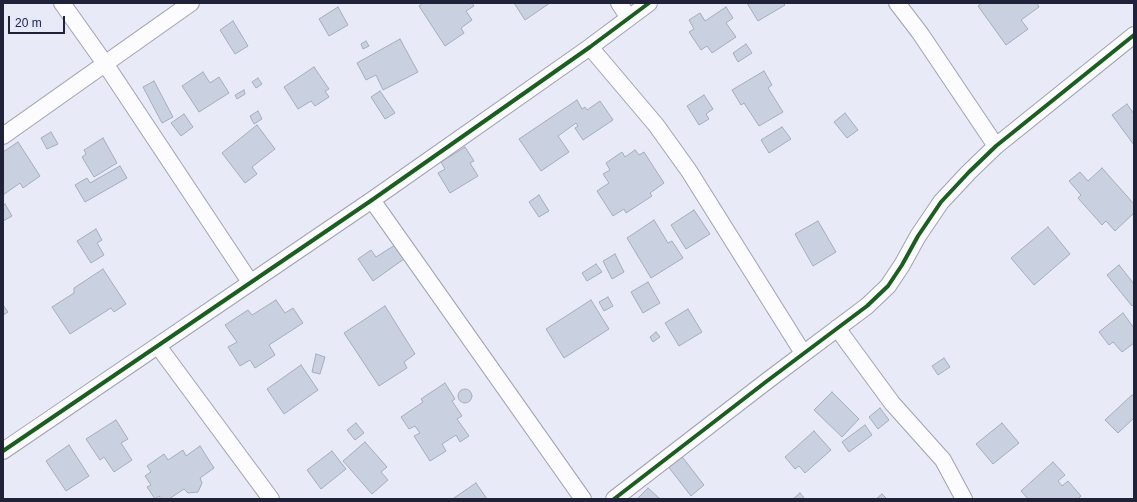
<!DOCTYPE html>
<html>
<head>
<meta charset="utf-8">
<style>
  body { margin:0 }
  #map { position:relative; width:1137px; height:502px; overflow:hidden; background:#e8eaf8; font-family:Arial,sans-serif }
  canvas { display:block }
  .frame { position:absolute; inset:0; border:4px solid #1f2238; pointer-events:none }
  .scale { position:absolute; left:8px; top:16px; width:57px; height:18px; box-sizing:border-box; border:2px solid #1f2238; border-top:0; padding-left:5px; font-size:12px; line-height:14px; white-space:nowrap; color:#1f2238; -webkit-text-stroke:3px #e2e6fe; paint-order:stroke }
</style>
</head>
<body>
<div id="map">
<canvas width="1137" height="502"></canvas>
<div class="frame"></div>
<div class="scale">20 m</div>
</div>
<script>
const c = document.querySelector('canvas').getContext('2d');
c.lineJoin = 'round';
function fillPath(path, color) {
  c.fillStyle = color;
  c.fill(path, 'evenodd');
}
function shape(rows) {
  const path = new Path2D();
  for (const r of rows) {
    if (r.length === 3) {
      path.moveTo(r[0] + r[2], r[1]);
      path.arc(r[0], r[1], r[2], 0, 2 * Math.PI);
      continue;
    }
    path.moveTo(r[0], r[1]);
    for (let i = 2; i < r.length; i += 2) path.lineTo(r[i], r[i + 1]);
  }
  return path;
}
function trace(path, color, width, dash) {
  c.strokeStyle = color;
  c.lineWidth = width;
  c.lineCap = dash ? 'butt' : 'round';
  c.setLineDash(dash || []);
  c.stroke(path);
}
const building = shape([
  [423,3,472,3,474,6,466,11,472,20,461,28,464,33,445,46,419,6,423,3],
  [514,3,550,3,525,20,514,3],
  [747,3,783,3,785,5,758,21,747,3],
  [982,3,1037,3,1039,7,1021,20,1028,29,1006,45,978,6,982,3],
  [338,7,348,25,329,36,319,19,338,7],
  [726,7,733,18,726,23,736,37,712,53,707,46,701,50,689,32,694,29,689,20,700,13,705,21,726,7],
  [233,21,248,46,235,54,220,30,233,21],
  [400,39,418,72,383,90,376,75,366,80,357,63,400,39],
  [366,41,369,46,363,49,361,44,366,41],
  [746,44,752,53,738,62,733,53,746,44],
  [314,67,329,89,325,91,329,97,315,106,311,101,298,109,284,87,314,67],
  [764,71,772,85,768,88,783,112,759,126,744,103,741,105,732,90,764,71],
  [203,72,210,83,219,77,229,93,199,112,182,86,203,72],
  [258,78,262,84,256,88,252,82,258,78],
  [154,81,173,117,162,123,143,87,154,81],
  [244,90,245,94,237,99,235,95,244,90],
  [380,91,395,113,385,119,371,97,380,91],
  [704,95,713,109,706,114,709,119,699,125,687,106,704,95],
  [577,100,582,109,585,107,587,110,600,101,613,120,583,140,575,128,578,126,576,123,558,136,569,152,541,171,519,139,577,100],
  [1127,104,1134,114,1134,145,1112,115,1127,104],
  [258,111,262,119,254,124,250,116,258,111],
  [845,113,858,130,847,138,834,122,845,113],
  [184,114,193,127,181,136,171,123,184,114],
  [257,125,275,149,252,167,257,174,245,183,222,153,257,125],
  [782,127,791,139,769,153,761,140,782,127],
  [51,132,58,144,47,149,41,138,51,132],
  [103,138,117,163,94,177,82,157,86,154,84,150,103,138],
  [18,142,40,176,23,188,20,183,3,195,3,152,18,142],
  [465,147,474,161,470,163,478,176,450,193,438,173,445,169,441,162,465,147],
  [635,150,639,155,644,152,664,183,650,193,652,196,626,213,624,209,613,216,597,191,609,183,603,174,610,170,606,163,622,152,625,157,635,150],
  [120,166,127,178,85,202,75,185,87,178,90,183,120,166],
  [1102,168,1134,204,1134,213,1115,231,1106,221,1102,225,1078,198,1081,195,1069,181,1080,172,1088,181,1102,168],
  [539,195,549,211,539,217,529,202,539,195],
  [5,204,12,216,3,221,3,206,5,204],
  [694,210,710,234,686,249,671,225,694,210],
  [654,220,668,243,672,241,683,258,651,278,627,238,654,220],
  [818,221,836,252,813,266,795,234,818,221],
  [1048,227,1070,254,1034,285,1011,258,1048,227],
  [96,229,102,240,97,243,104,255,91,263,77,241,96,229],
  [395,245,404,259,373,281,358,259,371,250,376,257,395,245],
  [615,254,624,272,612,279,603,261,615,254],
  [596,264,602,272,587,281,582,273,596,264],
  [1119,265,1134,284,1134,304,1132,306,1107,275,1119,265],
  [103,269,126,304,114,312,111,308,70,334,52,307,74,293,74,288,103,269],
  [648,282,660,303,643,313,631,292,648,282],
  [608,297,613,306,604,311,599,302,608,297],
  [276,300,285,313,293,308,303,323,269,345,275,355,255,368,250,360,240,366,228,347,237,342,225,325,248,310,252,315,276,300],
  [591,300,609,329,564,358,546,329,591,300],
  [3,305,8,312,3,315,3,305],
  [385,306,415,354,404,362,407,368,379,386,344,333,385,306],
  [688,309,702,332,679,346,665,323,688,309],
  [1123,313,1134,328,1134,343,1122,352,1113,342,1109,345,1099,332,1123,313],
  [656,332,660,337,653,342,650,337,656,332],
  [316,354,325,357,320,374,312,372,316,354],
  [944,358,950,367,938,375,932,366,944,358],
  [301,365,318,390,284,414,267,389,301,365],
  [445,383,455,399,452,401,462,416,457,419,469,436,460,442,456,435,442,444,446,451,430,461,414,436,420,433,415,426,409,429,401,417,423,402,421,399,445,383],
  [465,396,7],
  [832,392,859,419,842,437,814,410,832,392],
  [1132,395,1134,397,1134,418,1118,433,1105,420,1132,395],
  [880,408,889,420,878,429,869,417,880,408],
  [116,420,128,439,121,443,132,460,114,472,104,457,100,460,86,439,116,420],
  [356,423,364,433,355,440,347,430,356,423],
  [1002,423,1019,443,993,464,976,444,1002,423],
  [865,425,872,435,849,452,842,442,865,425],
  [814,431,831,450,805,473,799,466,795,469,785,457,814,431],
  [365,442,387,467,381,472,388,480,372,494,343,461,365,442],
  [69,445,89,476,66,491,46,461,69,445],
  [200,446,214,468,200,478,202,483,198,492,188,493,184,489,169,499,161,499,159,496,155,499,147,487,151,485,145,476,151,472,147,466,164,454,168,460,183,450,186,456,200,446],
  [332,451,346,469,321,489,307,470,332,451],
  [680,454,704,485,691,496,667,465,680,454],
  [1053,462,1065,475,1058,481,1062,486,1068,481,1081,496,1078,499,1028,499,1021,491,1053,462],
  [476,483,487,499,455,499,454,498,476,483],
  [648,488,660,499,637,499,648,488],
  [800,493,805,499,793,499,800,493],
  [882,494,887,499,876,499,882,494]
]);
fillPath(building, '#c9d1e0');
trace(building, '#a5acbb', 1);
const minor = shape([
  [62,3,106,65,250,282],
  [619,3,629,18],
  [897,3,920,33,996,146],
  [590,47,656,125,689,171,803,353],
  [3,136,191,3],
  [372,200,583,499],
  [837,328,892,403,943,460,964,499],
  [158,346,271,499],
  [3,451,372,200,590,47,649,3],
  [614,499,767,381,867,306,888,286,902,265,918,236,941,202,969,172,996,146,1134,35]
]);
trace(minor, '#a0a2b2', 18);
trace(minor, '#fcfcfe', 16);
trace(shape([
  [3,451,372,200,590,47,649,3],
  [614,499,767,381,867,306,888,286,902,265,918,236,941,202,969,172,996,146,1134,35]
]), '#1b5e20', 4);
</script>
</body>
</html>
